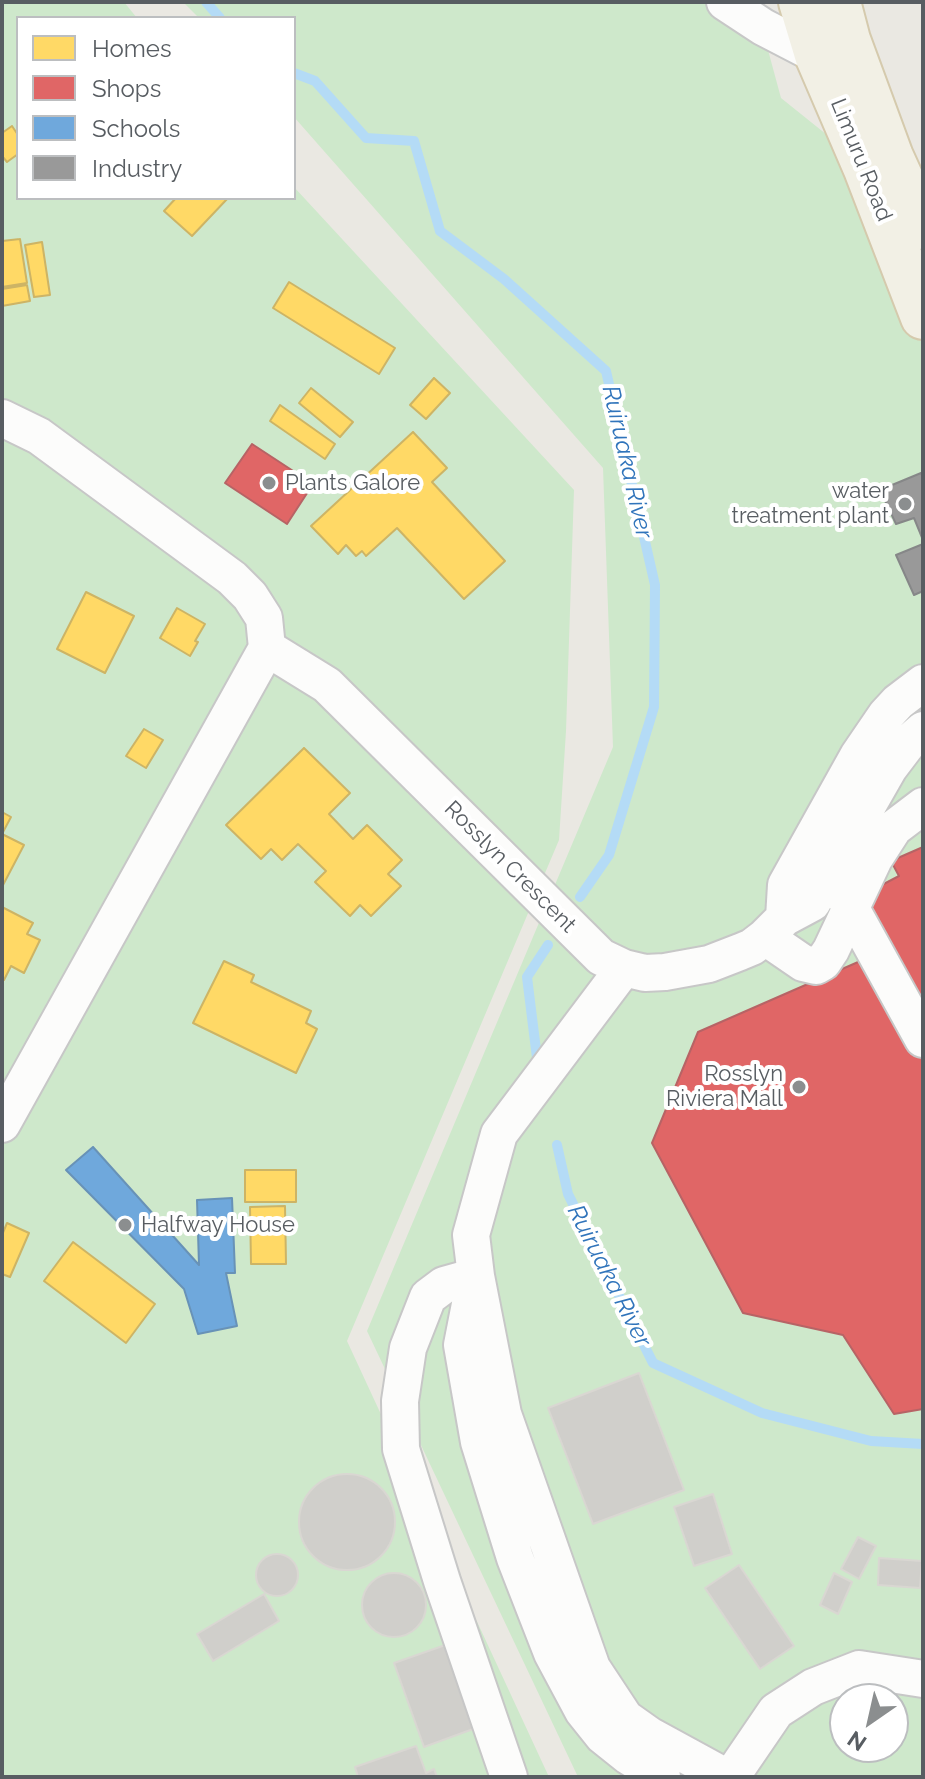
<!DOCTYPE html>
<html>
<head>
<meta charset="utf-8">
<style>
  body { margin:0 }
  #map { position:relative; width:925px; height:1779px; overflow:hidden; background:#eae8e2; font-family:Raleway,sans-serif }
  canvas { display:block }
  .frame { position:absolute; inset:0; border:4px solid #585d62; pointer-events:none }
  .legend { position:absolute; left:16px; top:16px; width:280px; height:184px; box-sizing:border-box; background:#fff; border:2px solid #bcbec0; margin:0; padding:10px 14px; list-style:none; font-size:24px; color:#585d62 }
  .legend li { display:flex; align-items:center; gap:16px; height:40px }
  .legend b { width:40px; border:2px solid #bcbec0 }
  .north { position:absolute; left:829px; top:1683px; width:80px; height:80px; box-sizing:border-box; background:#fff; border:2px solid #bcbec0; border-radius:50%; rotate:214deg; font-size:22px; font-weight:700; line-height:32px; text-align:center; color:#585d62 }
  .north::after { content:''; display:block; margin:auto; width:28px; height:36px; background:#8b8e8f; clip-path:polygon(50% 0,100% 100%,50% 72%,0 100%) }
</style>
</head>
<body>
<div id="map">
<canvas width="925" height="1779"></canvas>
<div class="frame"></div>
<ul class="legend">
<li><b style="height:22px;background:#ffd966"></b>Homes</li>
<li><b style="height:22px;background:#e06666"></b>Shops</li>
<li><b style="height:22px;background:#6fa8dc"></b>Schools</li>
<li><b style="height:22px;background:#999"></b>Industry</li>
</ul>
<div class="north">N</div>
</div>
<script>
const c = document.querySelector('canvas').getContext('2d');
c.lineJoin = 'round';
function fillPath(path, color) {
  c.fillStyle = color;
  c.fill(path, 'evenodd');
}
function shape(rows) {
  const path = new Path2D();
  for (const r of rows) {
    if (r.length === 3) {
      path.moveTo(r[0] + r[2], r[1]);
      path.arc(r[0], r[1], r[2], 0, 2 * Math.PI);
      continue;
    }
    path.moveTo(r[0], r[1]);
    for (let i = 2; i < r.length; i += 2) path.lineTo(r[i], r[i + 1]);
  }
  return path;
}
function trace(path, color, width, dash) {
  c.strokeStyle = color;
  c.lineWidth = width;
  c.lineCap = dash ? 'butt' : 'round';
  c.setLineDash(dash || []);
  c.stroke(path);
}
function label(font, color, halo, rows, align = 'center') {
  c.font = font + ' Raleway,sans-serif';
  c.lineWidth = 8;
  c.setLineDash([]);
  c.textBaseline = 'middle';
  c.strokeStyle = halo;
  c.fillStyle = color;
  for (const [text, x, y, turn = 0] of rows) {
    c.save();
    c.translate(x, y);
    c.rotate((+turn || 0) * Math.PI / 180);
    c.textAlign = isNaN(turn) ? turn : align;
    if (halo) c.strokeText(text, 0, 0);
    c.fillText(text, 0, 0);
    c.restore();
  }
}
fillPath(shape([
  [2,2,124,2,137,18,18,18,18,198,294,198,294,187,574,490,566,731,559,840,347,1341,549,1777,2,1777],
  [183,2,755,2,781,98,923,212,923,1777,578,1777,367,1331,613,747,603,468,294,117,294,18,199,18],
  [845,1699,893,1699,893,1747,845,1747]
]), '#cee8cb');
const homes = shape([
  [12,126,18,135,18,154,7,162,2,156,2,133,12,126],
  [176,198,228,198,192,236,164,211,176,198],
  [20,239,27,283,2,287,2,241,20,239],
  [42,242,50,295,34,297,25,245,42,242],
  [289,282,395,348,379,374,273,308,289,282],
  [27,285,30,301,2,306,2,289,27,285],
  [434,378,450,393,426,419,410,405,434,378],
  [311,388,353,422,340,437,299,403,311,388],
  [280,405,335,444,325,459,270,421,280,405],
  [413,432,447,468,432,482,505,561,464,599,397,528,366,556,362,551,356,556,346,545,338,554,311,526,413,432],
  [86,592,134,616,105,673,57,649,86,592],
  [177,608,205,624,195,641,198,642,190,656,160,638,177,608],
  [144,729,163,740,146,768,126,756,144,729],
  [304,748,350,793,329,814,353,839,367,825,402,860,388,874,401,886,371,916,360,905,350,916,315,882,326,871,298,844,282,860,271,849,261,859,226,825,304,748],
  [2,812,11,817,2,834,24,845,2,887,2,812],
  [2,907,33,923,27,934,40,940,24,973,11,966,4,980,2,979,2,907],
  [224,961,254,975,251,982,311,1011,306,1023,317,1029,296,1073,193,1023,224,961],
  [245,1170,296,1170,296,1202,245,1202,245,1170],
  [285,1206,286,1264,251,1264,250,1207,285,1206],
  [7,1223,29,1233,10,1277,2,1274,2,1235,7,1223],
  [73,1242,155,1304,126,1343,44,1281,73,1242]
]);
fillPath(homes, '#ffd966');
trace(homes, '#cdb465', 2);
const shops = shape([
  [252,444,313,484,287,524,225,483,252,444],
  [923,847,923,1409,894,1414,843,1335,743,1313,652,1143,698,1032,881,952,857,898,899,876,891,861,923,847]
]);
fillPath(shops, '#e06666');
trace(shops, '#b76365', 2);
const schools = shape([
  [93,1147,199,1265,197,1200,232,1198,235,1273,226,1273,237,1326,198,1334,184,1289,66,1170,93,1147]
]);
fillPath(schools, '#6fa8dc');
trace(schools, '#6892b7', 2);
const industry = shape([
  [921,473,923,478,923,540,914,518,896,524,880,490,921,473],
  [923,544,923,591,914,595,896,555,923,544]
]);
fillPath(industry, '#999');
trace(industry, '#868788', 2);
trace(shape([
  [206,2,220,18],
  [294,73,315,81,366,138,414,141,440,231,504,279,606,371,655,585,654,707,609,855,580,897],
  [538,1066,527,977,548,945],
  [557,1145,568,1194,653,1363,762,1413,871,1441,923,1444]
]), '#b4dbf6', 10);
const building = shape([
  [639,1373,684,1490,593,1524,548,1408,639,1373],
  [347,1522,48],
  [713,1494,732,1554,694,1566,674,1507,713,1494],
  [858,1537,876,1546,859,1579,841,1569,858,1537],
  [277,1575,21],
  [879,1558,922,1561,920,1588,878,1585,879,1558],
  [739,1565,794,1646,760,1669,705,1588,739,1565],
  [834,1573,852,1582,838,1614,820,1605,834,1573],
  [394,1605,32],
  [264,1594,279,1621,213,1661,197,1634,264,1594],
  [454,1642,484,1725,424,1747,394,1663,454,1642],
  [416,1746,426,1773,434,1769,437,1777,358,1777,355,1767,416,1746]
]);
fillPath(building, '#d0cfcb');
trace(building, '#d9d7d2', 2);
const minor = shape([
  [725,2,763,27,817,55],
  [2,418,39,436,232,578,250,596,264,618,267,648,2,1124],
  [267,648,327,685,601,957,624,968,645,973,665,972,709,964,740,952,752,947,765,937,784,918,812,903,889,768,908,743,923,730],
  [843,894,923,1039],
  [784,918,786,885,858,756,886,715,898,702,923,683],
  [765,937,803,963,816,966,823,962,831,950,874,859,894,828,923,806],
  [624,968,499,1134,471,1235,476,1276,503,1414,592,1668,625,1718,649,1735,726,1777],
  [476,1276,444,1285,428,1297,408,1348,400,1401,401,1449,442,1581,509,1777],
  [472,1294,462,1345,479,1442,515,1558,552,1653,583,1711,603,1736,628,1756,662,1777],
  [731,1777,776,1711,813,1687,859,1669,923,1679]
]);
const major = shape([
  [801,2,817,55,866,169,923,317],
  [838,2,848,40,891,157,923,227]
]);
trace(minor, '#c7c7c7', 40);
trace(major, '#d5caad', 48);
trace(minor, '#fcfcfb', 36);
trace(major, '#f2f0e5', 44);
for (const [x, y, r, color] of [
  [269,483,8,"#8b8e8f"],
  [905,504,8,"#8b8e8f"],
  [799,1087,8,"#8b8e8f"],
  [125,1225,8,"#8b8e8f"]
]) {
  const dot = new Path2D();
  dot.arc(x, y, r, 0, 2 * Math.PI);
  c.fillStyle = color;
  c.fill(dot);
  trace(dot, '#fff', 3);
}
label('22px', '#585d62', '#fff', [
  ["Limuru Road",861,160,68],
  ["Rosslyn Crescent",510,867,45]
]);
label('22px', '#585d62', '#fff', [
  ["Plants Galore",285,483],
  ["water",889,491,"right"],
  ["treatment plant",889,516,"right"],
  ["Rosslyn",783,1074,"right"],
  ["Riviera Mall",783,1099,"right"],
  ["Halfway House",141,1225]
], 'left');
label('italic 24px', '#3074bb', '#fff', [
  ["Ruiruaka River",627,462,77],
  ["Ruiruaka River",609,1276,63]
]);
</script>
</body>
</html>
